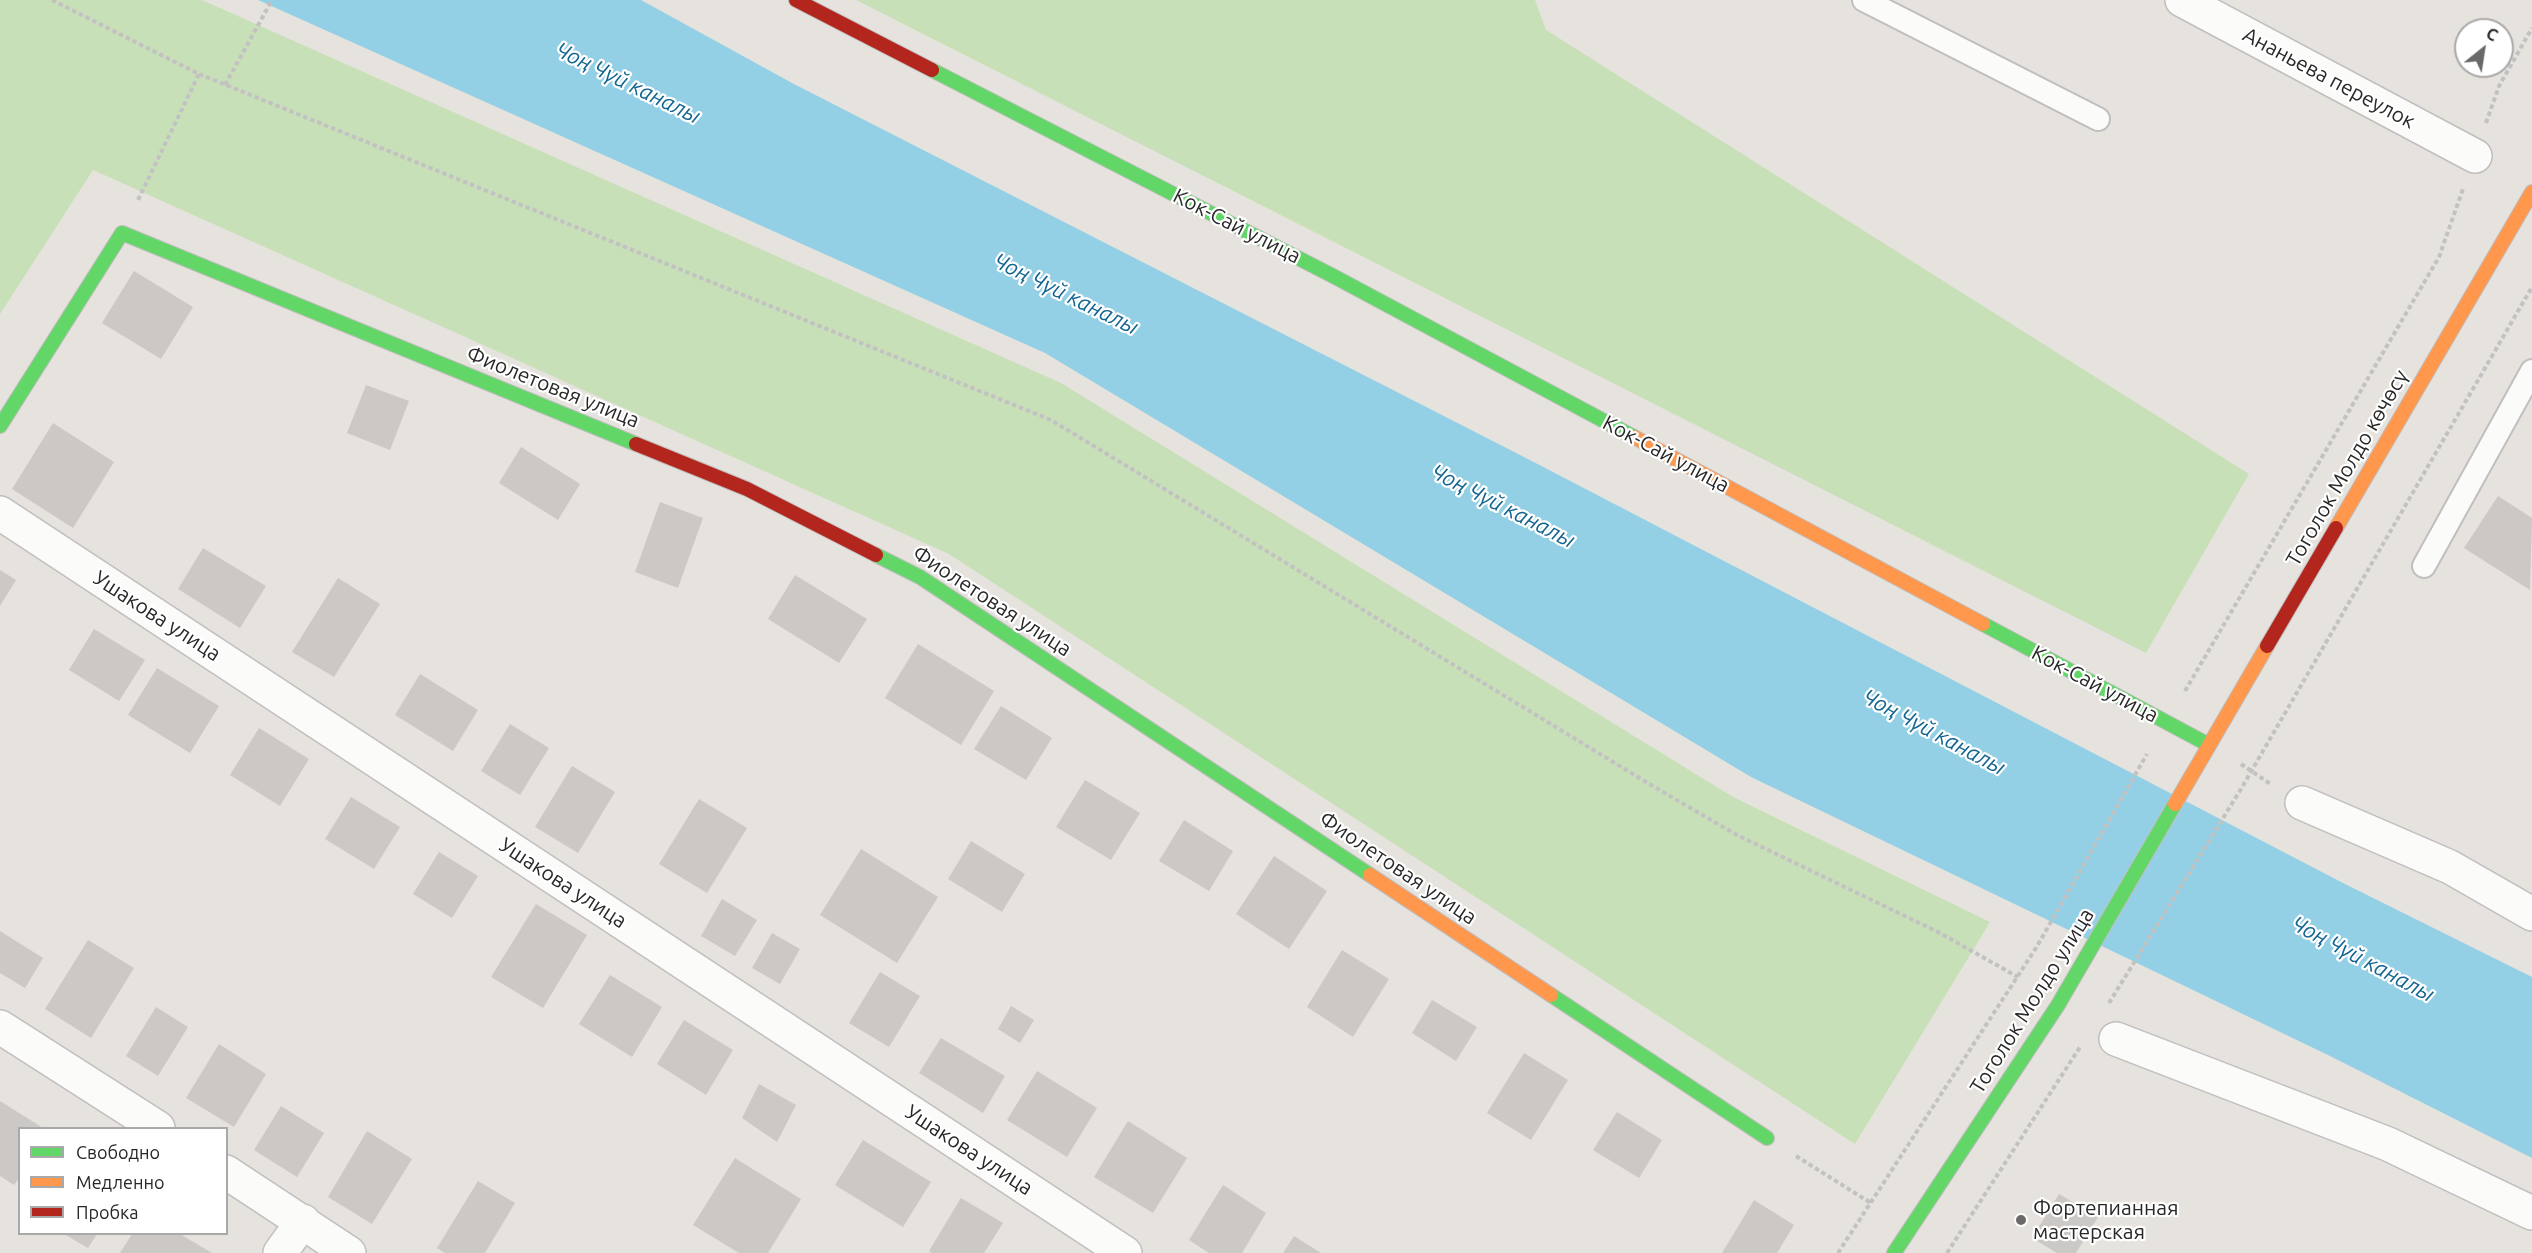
<!DOCTYPE html>
<html>
<head>
<meta charset="utf-8">
<style>
  body { margin:0 }
  #map { position:relative; width:2532px; height:1253px; overflow:hidden; background:#e6e2de; font-family:Ubuntu,sans-serif }
  canvas { display:block }
  .legend { position:absolute; left:18px; top:1127px; width:210px; height:108px; box-sizing:border-box; background:#fff; border:2px solid #a9a9a9; margin:0; padding:8px 10px; list-style:none; font-size:18px; color:#282828 }
  .legend li { display:flex; align-items:center; gap:12px; height:30px }
  .legend b { width:30px; border:2px solid #a9a9a9 }
  .north { position:absolute; left:2454px; top:18px; width:60px; height:60px; box-sizing:border-box; background:#fff; border:2px solid #a9a9a9; border-radius:50%; rotate:30deg; font-size:16px; font-weight:700; line-height:24px; text-align:center; color:#282828 }
  .north::after { content:''; display:block; margin:auto; width:21px; height:27px; background:#6a6968; clip-path:polygon(50% 0,100% 100%,50% 72%,0 100%) }
</style>
</head>
<body>
<div id="map">
<canvas width="2532" height="1253"></canvas>
<ul class="legend">
<li><b style="height:8px;background:#63d668"></b>Свободно</li>
<li><b style="height:8px;background:#ff974d"></b>Медленно</li>
<li><b style="height:8px;background:#b3261e"></b>Пробка</li>
</ul>
<div class="north">С</div>
</div>
<script>
const c = document.querySelector('canvas').getContext('2d');
c.lineJoin = 'round';
function fillPath(path, color) {
  c.fillStyle = color;
  c.fill(path, 'evenodd');
}
function shape(rows) {
  const path = new Path2D();
  for (const r of rows) {
    path.moveTo(r[0], r[1]);
    for (let i = 2; i < r.length; i += 2) path.lineTo(r[i], r[i + 1]);
  }
  return path;
}
function trace(path, color, width, dash) {
  c.strokeStyle = color;
  c.lineWidth = width;
  c.lineCap = dash ? 'butt' : 'round';
  c.setLineDash(dash || []);
  c.stroke(path);
}
function label(font, color, halo, rows, align = 'center') {
  c.font = font + ' Ubuntu,sans-serif';
  c.lineWidth = 4.5;
  c.setLineDash([]);
  c.textBaseline = 'middle';
  c.strokeStyle = halo;
  c.fillStyle = color;
  for (const [text, x, y, turn = 0] of rows) {
    c.save();
    c.translate(x, y);
    c.rotate((+turn || 0) * Math.PI / 180);
    c.textAlign = isNaN(turn) ? turn : align;
    if (halo) c.strokeText(text, 0, 0);
    c.fillText(text, 0, 0);
    c.restore();
  }
}
fillPath(shape([
  [0,0,202,0,1061,383,1733,797,1990,922,1855,1144,949,554,93,170,0,314],
  [856,0,1535,0,1546,30,2249,474,2146,653]
]), '#c8e0b8');
fillPath(shape([
  [258,0,641,0,792,83,1526,458,2345,884,2532,977,2532,1158,2332,1057,1751,777,1045,353]
]), '#94d0e5');
fillPath(shape([
  [134,271,193,307,161,359,102,323],
  [366,385,409,401,390,450,347,433],
  [53,423,114,462,73,528,12,489],
  [521,447,580,484,558,520,499,483],
  [2498,496,2532,518,2530,590,2464,548],
  [660,502,703,518,678,588,635,572],
  [203,548,266,586,240,628,178,589],
  [0,570,16,580,0,606],
  [795,575,867,619,839,663,768,619],
  [338,578,380,604,334,677,292,652],
  [94,629,145,660,119,701,69,670],
  [918,644,994,691,961,745,885,698],
  [157,668,219,706,190,753,128,715],
  [420,674,478,710,453,751,395,715],
  [1001,706,1052,738,1026,780,974,749],
  [510,724,549,748,520,795,481,771],
  [259,728,309,759,280,806,230,775],
  [572,766,615,792,578,853,535,827],
  [1085,780,1140,813,1111,860,1056,827],
  [351,797,400,827,374,869,325,839],
  [699,799,747,828,707,893,659,864],
  [1184,820,1233,851,1209,891,1159,861],
  [971,841,1025,874,1002,912,948,879],
  [861,849,938,897,897,963,820,915],
  [439,852,478,876,452,918,413,894],
  [1274,856,1327,891,1289,949,1236,914],
  [722,899,757,920,735,956,701,936],
  [536,904,587,935,543,1008,491,977],
  [0,931,43,958,25,988,0,973],
  [772,933,800,949,780,984,752,968],
  [88,940,134,968,91,1038,45,1009],
  [1342,950,1389,979,1353,1037,1307,1007],
  [880,972,920,996,889,1047,849,1023],
  [610,975,662,1007,632,1057,579,1024],
  [1432,1000,1477,1027,1456,1061,1412,1033],
  [1011,1006,1034,1020,1020,1043,998,1029],
  [156,1007,188,1027,158,1076,126,1056],
  [684,1020,733,1050,706,1095,657,1064],
  [941,1038,1005,1076,983,1113,919,1073],
  [219,1044,266,1074,234,1127,186,1098],
  [1524,1053,1568,1080,1531,1140,1487,1113],
  [1037,1071,1097,1108,1067,1157,1007,1120],
  [759,1084,796,1105,777,1142,742,1118],
  [0,1101,43,1128,20,1128,20,1177,14,1185,0,1176],
  [281,1106,324,1133,297,1177,254,1150],
  [1617,1112,1662,1140,1639,1178,1593,1150],
  [1128,1121,1187,1158,1153,1213,1094,1177],
  [367,1131,412,1159,372,1224,328,1197],
  [863,1140,931,1182,903,1227,835,1185],
  [735,1158,801,1199,768,1253,739,1253,693,1225],
  [478,1181,515,1203,485,1253,445,1253,437,1248],
  [1223,1185,1266,1213,1242,1253,1209,1253,1189,1240],
  [2059,1194,2098,1217,2076,1253,2057,1253,2032,1238],
  [961,1198,1003,1223,984,1253,932,1253,929,1251],
  [1754,1200,1794,1225,1777,1253,1722,1253],
  [64,1234,97,1234,88,1248],
  [132,1234,180,1234,212,1253,120,1253],
  [1294,1236,1321,1253,1283,1253]
]), '#cbc8c5');
const lane = shape([
  [1864,0,2098,119],
  [2424,566,2532,371]
]);
const street = shape([
  [2182,0,2475,156],
  [0,513,1125,1253],
  [2302,803,2450,867,2532,914],
  [0,1027,158,1128],
  [2116,1039,2388,1144,2532,1213],
  [226,1172,349,1253],
  [280,1253,303,1221]
]);
const fast = shape([
  [932,70,1335,277,1634,437],
  [0,426,122,233,636,444],
  [876,555,920,577,1370,875],
  [1983,624,2209,745],
  [1551,995,1767,1138],
  [1894,1253,2058,1005,2175,804]
]);
const slow = shape([
  [1634,437,1983,624],
  [2336,528,2532,192],
  [2175,804,2267,646],
  [1370,875,1551,995]
]);
const jam = shape([
  [796,0,932,70],
  [636,444,747,489,876,555],
  [2267,646,2336,528]
]);
trace(lane, '#c0bebf', 26);
trace(street, '#c0bebf', 36);
trace(fast, '#c0bebf', 16);
trace(slow, '#c0bebf', 16);
trace(jam, '#c0bebf', 16);
trace(shape([
  [52,0,199,74,138,200],
  [199,74,1051,420,1651,785,1737,835,1938,932,2018,977],
  [225,85,272,0],
  [2486,123,2499,86,2532,28],
  [2185,691,2439,257,2463,189],
  [2241,764,2272,785],
  [2109,1003,2241,789,2532,287],
  [1796,1156,1871,1203],
  [1838,1253,2036,948,2147,754],
  [1947,1253,2080,1047]
]), '#c3c2c2', 4, [4.5, 3]);
trace(lane, '#fbfbfa', 22);
trace(street, '#fbfbfa', 33);
trace(fast, '#63d668', 14);
trace(slow, '#ff974d', 14);
trace(jam, '#b3261e', 14);
for (const [x, y, r, color] of [
  [2021,1220,6,"#6a6968"]
]) {
  const dot = new Path2D();
  dot.arc(x, y, r, 0, 2 * Math.PI);
  c.fillStyle = color;
  c.fill(dot);
  trace(dot, '#fff', 2);
}
label('21px', '#282828', '#fff', [
  ["Ананьева переулок",2329,78,28],
  ["Кок-Сай улица",1237,226,27],
  ["Фиолетовая улица",553,387,22],
  ["Кок-Сай улица",1666,454,28],
  ["Тоголок Молдо көчөсү",2347,468,-60],
  ["Фиолетовая улица",992,601,33],
  ["Ушакова улица",157,616,33],
  ["Кок-Сай улица",2095,684,28],
  ["Фиолетовая улица",1398,868,34],
  ["Ушакова улица",563,883,33],
  ["Тоголок Молдо улица",2032,1001,-58],
  ["Ушакова улица",969,1150,33]
]);
label('21px', '#282828', '#fff', [
  ["Фортепианная",2033,1208],
  ["мастерская",2033,1232]
], 'left');
label('italic 22px', '#146590', '#fff', [
  ["Чоң Чүй каналы",628,83,26],
  ["Чоң Чүй каналы",1066,294,26],
  ["Чоң Чүй каналы",1503,506,27],
  ["Чоң Чүй каналы",1934,732,28],
  ["Чоң Чүй каналы",2363,959,28]
]);
</script>
</body>
</html>
